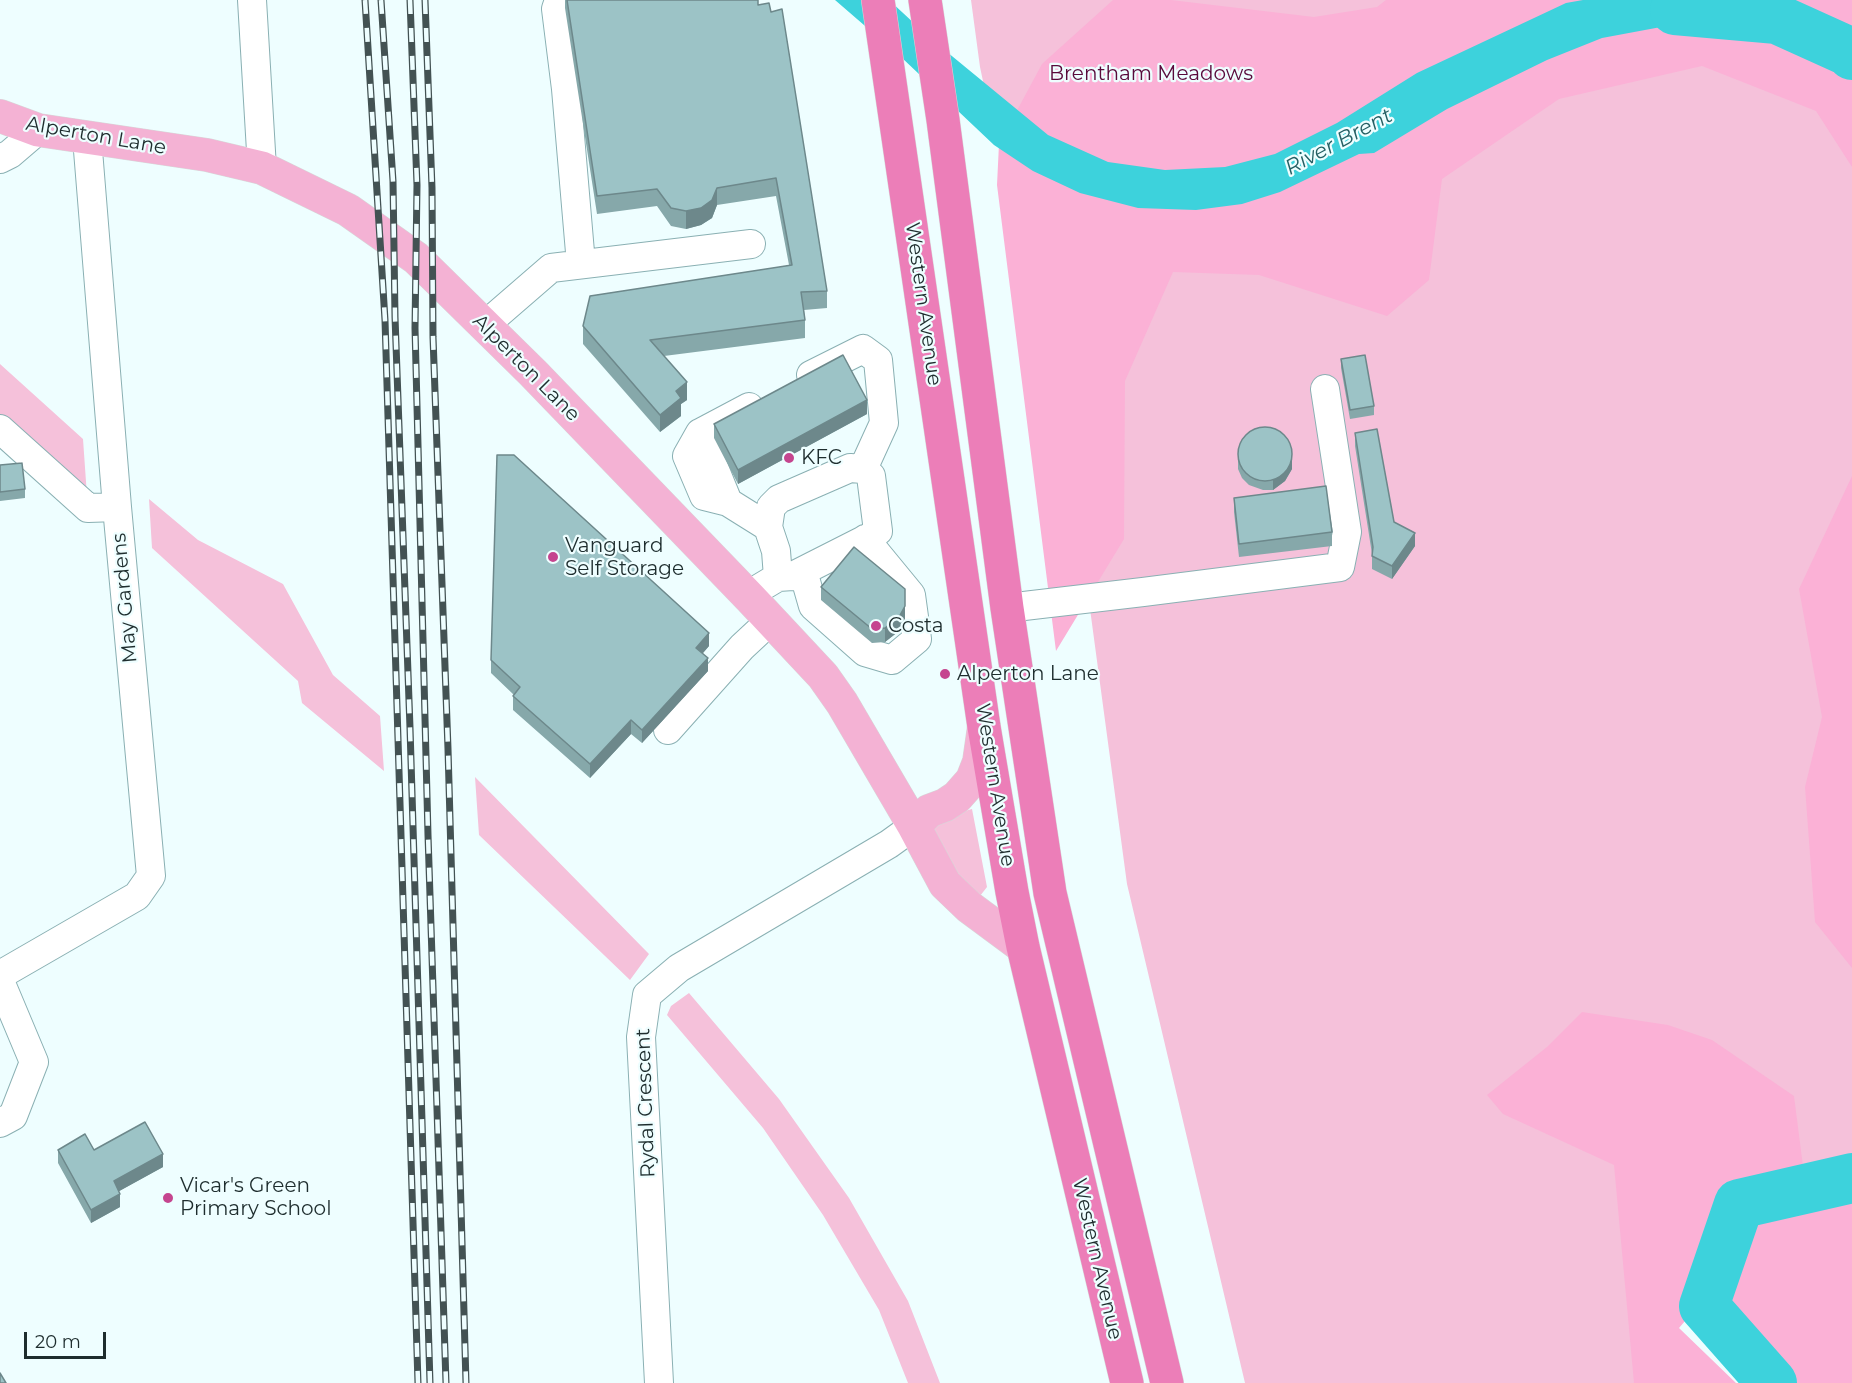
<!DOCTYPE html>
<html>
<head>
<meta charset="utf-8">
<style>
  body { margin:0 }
  #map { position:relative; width:1852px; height:1383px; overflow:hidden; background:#eefeff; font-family:Montserrat,sans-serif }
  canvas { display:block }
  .scale { position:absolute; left:24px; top:1332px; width:82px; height:27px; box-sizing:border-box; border:3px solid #1e2d2e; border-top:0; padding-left:8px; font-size:18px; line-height:21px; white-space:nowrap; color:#1e2d2e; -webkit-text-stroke:4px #eefeff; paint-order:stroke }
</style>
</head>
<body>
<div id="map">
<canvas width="1852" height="1383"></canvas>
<div class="scale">20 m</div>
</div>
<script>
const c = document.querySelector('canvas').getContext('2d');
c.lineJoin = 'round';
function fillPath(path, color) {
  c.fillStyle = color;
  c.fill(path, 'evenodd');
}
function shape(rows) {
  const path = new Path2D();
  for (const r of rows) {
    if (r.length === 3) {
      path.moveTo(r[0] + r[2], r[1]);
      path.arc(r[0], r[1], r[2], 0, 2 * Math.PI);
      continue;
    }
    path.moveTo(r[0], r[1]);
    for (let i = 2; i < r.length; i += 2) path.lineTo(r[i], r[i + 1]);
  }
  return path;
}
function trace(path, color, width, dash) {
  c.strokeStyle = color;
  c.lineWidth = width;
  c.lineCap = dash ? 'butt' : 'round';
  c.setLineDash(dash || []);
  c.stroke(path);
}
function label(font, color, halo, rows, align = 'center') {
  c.font = font + ' Montserrat,sans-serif';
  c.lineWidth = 4.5;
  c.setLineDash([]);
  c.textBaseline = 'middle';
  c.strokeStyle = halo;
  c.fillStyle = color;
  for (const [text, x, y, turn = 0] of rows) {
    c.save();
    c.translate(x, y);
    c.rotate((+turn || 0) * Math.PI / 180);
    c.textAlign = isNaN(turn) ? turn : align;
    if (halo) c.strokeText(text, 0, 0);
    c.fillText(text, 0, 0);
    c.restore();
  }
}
fillPath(shape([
  [971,0,1631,0,1129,150,987,100,980,67],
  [1686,17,1852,61,1852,1175,1697,1155,1643,1320,1674,1383,1245,1383,1127,884,1040,237],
  [0,364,83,439,87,496,0,418],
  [149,499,198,540,283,584,333,675,380,716,384,771,302,703,298,681,152,548],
  [475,777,649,954,630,980,479,835],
  [972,809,987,887,980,896,968,891,928,821],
  [689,993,779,1099,849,1198,908,1301,940,1383,908,1383,879,1310,823,1215,763,1128,667,1015,671,1006]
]), '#f5c1da');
fillPath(shape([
  [1113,0,1171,0,1314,17,1377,7,1386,0,1852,0,1852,167,1816,111,1702,66,1559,99,1442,179,1429,280,1387,316,1259,275,1173,272,1125,381,1124,539,1056,651,997,185,999,144,1042,64],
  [1852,476,1852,968,1815,922,1805,787,1822,717,1799,589],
  [1582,1012,1668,1025,1712,1040,1794,1096,1804,1174,1801,1179,1852,1169,1852,1383,1756,1383,1695,1321,1697,1307,1679,1328,1736,1383,1634,1383,1614,1165,1503,1114,1487,1095,1547,1047]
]), '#fbb1d6');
fillPath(shape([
  [835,0,889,0,930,38,1048,135,1108,162,1165,170,1225,167,1275,154,1337,123,1417,73,1566,3,1583,0,1742,0,1739,36,1661,27,1602,38,1547,60,1447,109,1374,153,1359,154,1280,192,1242,204,1196,210,1138,208,1080,193,1033,171,994,145,901,57]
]), '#3dd2dc');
trace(shape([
  [1675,10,1777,19,1850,52,1852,55],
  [1772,1383,1704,1306,1739,1204,1852,1178]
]), '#3dd2dc', 50);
const minor = shape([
  [252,0,262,168],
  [559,0,556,9,566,89,581,264],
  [0,159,10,154,38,130],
  [484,326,551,268,751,244],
  [811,375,863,349,878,360,884,423,863,469],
  [749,407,700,433,728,502,768,527],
  [0,429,88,508,117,507],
  [700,433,687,456,704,496,728,502],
  [803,571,813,606,865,652,892,660,917,639,911,595,865,539],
  [748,595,778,577,793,576,870,537,878,531,871,476,863,469,850,468,779,499,771,507,768,527,776,551,778,577],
  [1007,608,1143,592,1340,567,1347,532,1325,389],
  [668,730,742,647,771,620],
  [0,975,137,896,151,876,117,507,87,138],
  [0,981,34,1062,13,1116,0,1123],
  [659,1383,641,1037,647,995,679,968,889,844,914,826]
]);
const major = shape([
  [0,116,38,130,207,155,262,168,348,210,416,258,533,373,751,599,823,676,842,703,914,826,945,884,969,907,1023,947],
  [914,826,929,811,945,805,957,797,972,780,979,762,984,727]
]);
const highway = shape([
  [878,0,984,727,1012,892,1023,947,1127,1383],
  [925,0,943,120,1007,608,1050,893,1167,1383]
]);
trace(minor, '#8ab0b3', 30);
trace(major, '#d6d9d9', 34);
trace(highway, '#d6d9d9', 34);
trace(minor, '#fff', 28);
trace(major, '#f4b2d4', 33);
trace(highway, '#ec7eb8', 33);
const rail = shape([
  [365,0,385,320,418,1383],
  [381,0,393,181,395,317,410,728,430,1383],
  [410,0,417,185,415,328,428,835,446,1383],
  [425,0,432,188,433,337,448,749,466,1383]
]);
trace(rail, '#435253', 7);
trace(rail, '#eefeff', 4.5, [14]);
fillPath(shape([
  [565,0,758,0,758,5,771,12,827,291,827,308,804,310,805,320,805,338,664,356,687,400,681,404,681,416,660,432,583,344,583,326,789,265,776,196,717,205,712,218,701,225,686,229,671,226,657,206,597,214,565,8],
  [1341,359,1374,406,1374,415,1350,419,1341,368],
  [867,414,738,484,714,438,714,424],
  [1355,433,1394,522,1415,546,1392,579,1372,569,1372,554,1355,446],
  [1238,451,1292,463,1292,469,1285,481,1273,490,1263,490,1249,485,1242,478,1238,469],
  [0,465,25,489,25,498,0,501],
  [1234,498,1332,532,1332,546,1239,557,1234,512],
  [821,587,905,619,899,631,885,642,872,643,821,600],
  [709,646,703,653,708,671,642,743,631,734,590,778,513,710,513,696,514,695,491,673,491,660],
  [58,1150,94,1150,163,1167,119,1191,120,1207,91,1223,58,1163]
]), '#86a8aa');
fillPath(shape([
  [717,188,717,205,712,218,701,225,686,229,686,211],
  [687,382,687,400,681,404,681,416,660,432,660,415,676,391],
  [867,400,867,414,738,484,738,470],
  [1292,454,1292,469,1285,481,1273,490,1273,480],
  [1415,533,1415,546,1392,579,1392,566],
  [905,606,905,619,899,631,885,642,885,628],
  [709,633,709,646,696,661,696,648],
  [708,658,708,671,642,743,642,730],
  [631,720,631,734,590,778,590,764],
  [163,1154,163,1167,114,1194,114,1181],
  [120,1194,120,1207,91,1223,91,1210]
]), '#6d888b');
const building = shape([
  [567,0,758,0,758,5,769,3,771,12,782,9,827,291,801,292,805,320,650,340,687,382,676,391,681,398,660,415,583,326,590,296,792,265,776,178,717,188,712,200,701,208,686,211,671,208,657,189,597,196,567,0],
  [843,355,867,400,738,470,714,424,843,355],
  [1365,355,1374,406,1350,410,1341,359,1365,355],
  [1265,454,27],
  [1377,429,1394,522,1415,533,1392,566,1372,556,1373,547,1355,433,1377,429],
  [497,455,514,455,709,633,696,648,708,658,642,730,631,720,590,764,513,696,520,687,491,660,497,455],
  [22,463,25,489,0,492,0,465,22,463],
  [1326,486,1332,532,1239,544,1234,498,1326,486],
  [854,547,905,589,905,606,899,617,885,628,872,629,821,587,854,547],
  [145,1122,163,1154,114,1181,120,1194,91,1210,58,1150,85,1134,94,1150,145,1122],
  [0,1373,6,1383,0,1383,0,1373]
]);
fillPath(building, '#9cc3c6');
trace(building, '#6d888b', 1.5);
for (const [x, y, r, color] of [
  [789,458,6,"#c5458f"],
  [553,557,6,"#c5458f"],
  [876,626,6,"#c5458f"],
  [945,674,6,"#c5458f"],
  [168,1198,6,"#c5458f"]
]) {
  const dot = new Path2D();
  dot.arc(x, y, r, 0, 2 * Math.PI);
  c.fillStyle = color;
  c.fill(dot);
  trace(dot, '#eefeff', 2);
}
label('20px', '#59093b', '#eefeff', [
  ["Brentham Meadows",1151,74]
]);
label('20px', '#1e2d2e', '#eefeff', [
  ["Alperton Lane",96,136,10],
  ["Western Avenue",923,304,82],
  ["Alperton Lane",526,368,45],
  ["May Gardens",125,598,-95],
  ["Western Avenue",995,785,81],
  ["Rydal Crescent",646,1103,-92],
  ["Western Avenue",1097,1259,77]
]);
label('20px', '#1e2d2e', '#eefeff', [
  ["KFC",801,458],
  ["Vanguard",565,546],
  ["Self Storage",565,569],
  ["Costa",888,626],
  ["Alperton Lane",957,674],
  ["Vicar's Green",180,1186],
  ["Primary School",180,1209]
], 'left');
label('italic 21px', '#256064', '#eefeff', [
  ["River Brent",1339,142,-28]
]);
</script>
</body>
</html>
